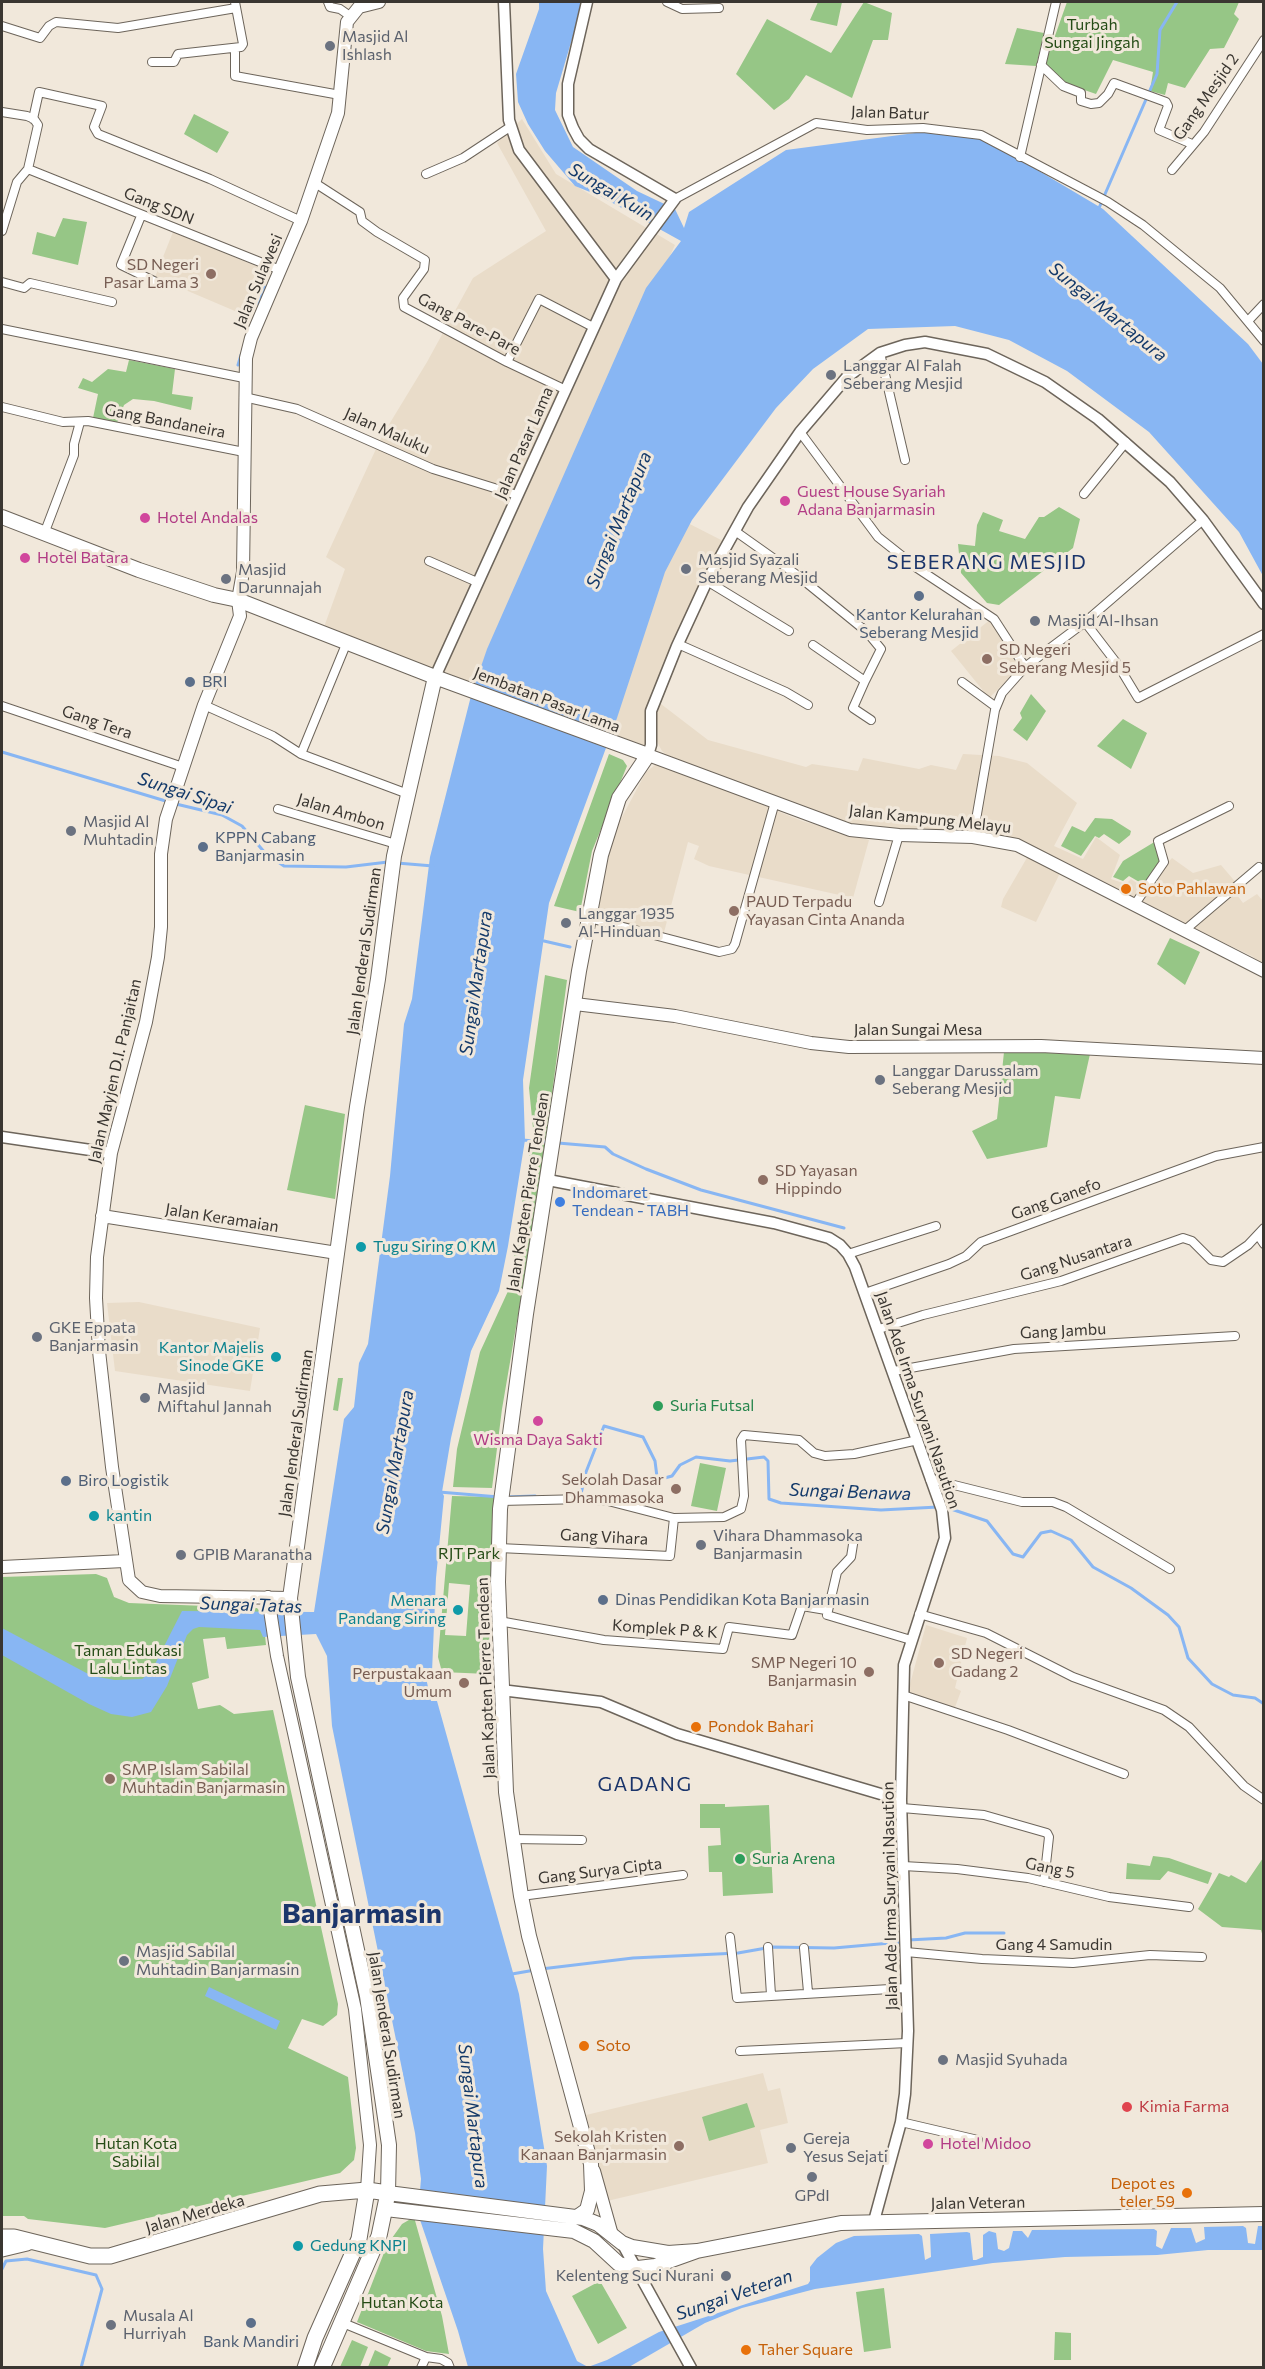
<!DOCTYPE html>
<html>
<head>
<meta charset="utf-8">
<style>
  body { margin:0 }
  #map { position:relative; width:1265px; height:2369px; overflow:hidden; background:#f1e8db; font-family:Commissioner,sans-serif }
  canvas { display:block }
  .frame { position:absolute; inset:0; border:3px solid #3a3631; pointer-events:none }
</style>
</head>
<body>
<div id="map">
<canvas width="1265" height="2369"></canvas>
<div class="frame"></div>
</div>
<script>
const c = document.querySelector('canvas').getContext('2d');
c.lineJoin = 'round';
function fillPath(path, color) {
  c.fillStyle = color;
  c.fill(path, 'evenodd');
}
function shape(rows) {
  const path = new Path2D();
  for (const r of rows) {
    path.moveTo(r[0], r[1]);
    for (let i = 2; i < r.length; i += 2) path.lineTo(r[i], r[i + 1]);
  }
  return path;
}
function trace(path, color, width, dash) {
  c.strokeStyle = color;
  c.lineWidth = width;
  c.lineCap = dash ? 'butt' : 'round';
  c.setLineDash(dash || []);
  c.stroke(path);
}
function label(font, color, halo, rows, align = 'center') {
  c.font = font + ' Commissioner,sans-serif';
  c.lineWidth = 6;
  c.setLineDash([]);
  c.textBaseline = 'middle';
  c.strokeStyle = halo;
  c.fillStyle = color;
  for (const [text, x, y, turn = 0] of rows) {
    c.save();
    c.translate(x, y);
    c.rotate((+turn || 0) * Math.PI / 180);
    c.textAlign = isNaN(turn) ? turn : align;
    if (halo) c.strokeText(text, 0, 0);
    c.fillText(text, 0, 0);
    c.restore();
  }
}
fillPath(shape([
  [522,119,556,174,675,245,487,650,475,688,324,627,345,569,326,557,382,436,427,362,473,278,546,231,497,143],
  [173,232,268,271,249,317,155,277],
  [674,516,725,542,652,690,646,714,651,748,600,730],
  [991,619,1021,667,989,698,951,651],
  [661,704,708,740,806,767,812,764,858,771,863,758,919,769,931,765,956,770,963,754,999,756,1027,763,1077,803,1054,846,1083,859,1096,837,1120,855,1111,879,1126,884,1131,879,1144,888,1172,858,1193,873,1221,865,1238,885,1234,891,1243,903,1257,894,1263,901,1263,965,1252,956,1160,913,1013,838,971,832,879,828,850,823,671,759,662,751,655,738,652,711],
  [655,765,667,766,802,821,869,840,853,898,709,866,694,859,699,846,688,842,663,936,595,917,613,834,646,772],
  [1028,856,1060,873,1036,922,1001,907,1003,899],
  [139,1302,260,1328,250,1391,115,1371,107,1303],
  [926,1625,967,1638,955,1688,961,1691,954,1710,907,1695],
  [763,2073,768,2091,780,2088,788,2123,760,2130,768,2163,607,2201,586,2115]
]), '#e9dcc9');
fillPath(shape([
  [818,2,842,2,837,26,810,20],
  [864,2,892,13,888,40,873,40,852,98,806,75,789,99,774,110,736,74,767,19,831,53],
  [1067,2,1239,2,1234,14,1239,19,1224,48,1210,49,1185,88,1168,83,1165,95,1150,91,1153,72,1113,60,1096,94,1064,83,1045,64],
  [1017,28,1044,33,1036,66,1005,64],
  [194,114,229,132,217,153,184,134],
  [63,218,87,222,78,265,32,254,37,232,55,237],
  [129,360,175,369,172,394,193,397,191,410,154,401,133,399,124,405,117,423,93,418,98,394,78,388,83,378,92,382,108,369,126,372],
  [1059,507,1080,519,1073,548,999,605,987,603,961,573,958,544,975,546,977,525,983,512,1003,520,999,531,1025,539,1039,517,1044,517],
  [1031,694,1046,711,1027,741,1013,730,1022,718,1020,713],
  [1123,719,1147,733,1131,769,1097,746],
  [609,754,623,760,627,766,592,851,580,912,554,906],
  [1095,818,1112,819,1131,831,1130,835,1119,844,1104,834,1099,838,1095,836,1081,856,1061,846,1072,826,1085,832],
  [1156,841,1161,860,1154,876,1141,883,1129,876,1123,881,1113,877,1123,861],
  [1170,938,1200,952,1185,985,1157,964],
  [545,975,567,980,546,1139,534,1138,529,1088],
  [1004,1052,1090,1054,1080,1099,1055,1096,1047,1147,987,1159,972,1131,997,1119],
  [305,1105,345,1114,335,1199,287,1190],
  [531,1143,547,1145,502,1409,492,1488,453,1487,457,1449,480,1352,509,1289],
  [338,1378,343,1378,338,1411,333,1410],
  [700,1463,726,1468,717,1511,691,1506],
  [452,1496,494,1497,488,1674,442,1672,438,1657],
  [449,1583,470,1585,466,1636,445,1635],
  [96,1574,107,1578,114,1597,129,1603,257,1608,263,1615,266,1645,227,1649,225,1637,203,1639,209,1678,192,1683,198,1709,220,1705,234,1714,273,1710,338,2004,337,2015,323,2026,302,2019,288,2048,348,2077,356,2148,354,2160,340,2173,105,2228,28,2219,24,2216,2,2216,2,1577],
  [700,1804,725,1804,725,1807,769,1805,773,1893,723,1896,722,1872,709,1872,708,1846,721,1845,720,1828,700,1828],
  [1153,1856,1169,1858,1212,1873,1208,1884,1168,1871,1160,1880,1126,1879,1127,1863,1150,1866],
  [1263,1858,1263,1937,1261,1930,1222,1927,1198,1909,1219,1873,1229,1877,1231,1875,1246,1883],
  [747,2103,755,2127,709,2141,702,2117],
  [414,2217,442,2316,449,2354,426,2351,357,2322,387,2245,402,2224],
  [600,2281,627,2328,598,2344,572,2296],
  [884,2288,891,2348,864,2352,856,2292],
  [1055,2332,1071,2333,1071,2360,1054,2360],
  [352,2340,368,2347,360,2367,340,2367],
  [375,2350,391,2358,387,2367,368,2367]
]), '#96c686');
fillPath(shape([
  [539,2,583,2,556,93,555,110,573,147,637,191,675,209,684,228,689,212,786,150,930,131,987,140,1103,209,1248,344,1263,364,1263,576,1239,532,1149,432,1067,371,1009,340,955,326,868,329,813,369,776,408,692,520,665,572,617,718,549,903,523,1080,525,1140,508,1246,499,1291,471,1351,451,1438,442,1492,444,1496,436,1578,432,1672,425,1673,431,1701,437,1701,519,1994,547,2166,543,2249,546,2291,577,2361,588,2367,607,2360,659,2332,808,2284,810,2281,810,2267,817,2258,836,2243,854,2236,919,2234,922,2236,925,2260,931,2257,930,2234,967,2232,970,2233,973,2260,976,2260,983,2257,983,2235,989,2231,996,2233,998,2249,1004,2251,1009,2248,1013,2231,1022,2231,1028,2238,1032,2230,1154,2229,1157,2231,1156,2246,1162,2249,1171,2228,1191,2228,1196,2243,1205,2239,1204,2227,1243,2226,1246,2228,1248,2243,1255,2244,1258,2226,1263,2226,1263,2250,1208,2250,1157,2255,1065,2257,993,2263,815,2289,742,2308,705,2323,629,2367,468,2367,458,2331,418,2214,421,2179,415,2133,332,1726,327,1656,316,1634,263,1637,260,1630,199,1627,193,1629,187,1635,167,1686,151,1712,132,1717,111,1714,89,1704,2,1655,2,1628,92,1676,115,1680,142,1679,151,1672,182,1611,314,1612,344,1419,354,1407,359,1363,368,1344,390,1176,404,1024,412,999,430,857,471,696,487,649,646,288,681,241,600,196,575,186,545,151,528,124,518,102,516,74,539,9],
  [209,1987,280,2021,276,2030,205,1996]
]), '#88b6f3');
trace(shape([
  [1099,208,1157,74,1160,30,1177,2],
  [259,304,265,287],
  [238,365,241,355],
  [2,752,169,802],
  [176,804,222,815,242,826,266,854,284,866,346,867,388,862],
  [397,863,433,866],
  [544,941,570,947],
  [522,1140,548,1142],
  [558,1143,605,1147,613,1154,646,1169,701,1190,844,1228],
  [439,1492,499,1497],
  [576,1496,581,1494,586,1472,604,1426,643,1437,655,1461,657,1477,661,1479,672,1476,680,1465,696,1457,730,1461,764,1457,768,1461,769,1499,781,1503,881,1510,938,1507],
  [505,1497,535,1496],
  [945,1507,987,1521,1013,1554,1023,1557,1041,1533,1051,1531,1071,1540,1093,1567,1131,1588,1168,1615,1179,1627,1188,1658,1212,1684,1233,1695,1255,1698,1264,1704],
  [908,1940,946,1938,965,1933,1004,1933],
  [541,1969,633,1958,738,1953,772,1947,834,1948,902,1942],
  [512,1974,535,1970],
  [2,2269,6,2261,27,2259,96,2275,102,2289,81,2368]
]), '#88b6f3', 3);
const minor = shape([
  [328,2,330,7,340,9,350,16],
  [667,2,682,9,719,8],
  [2,26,40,38,49,26,56,22,118,28,236,8],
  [235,48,235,76,340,95],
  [152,62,174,62,178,54,241,47,243,44,235,2],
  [1041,65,1063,86,1081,93,1081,101,1091,104,1099,103,1108,94,1114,83,1166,102,1168,106,1159,130,1192,144],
  [2,112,27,116,34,119,38,125,28,169,17,182,2,231],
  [33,119,39,92,102,106,94,127,98,134,210,179,301,221],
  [1020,157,1056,2],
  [28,169,280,270],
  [1172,170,1204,132,1264,40],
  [426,174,463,158,510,127],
  [315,183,360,212,362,221,377,232,425,260,424,269,403,298,404,307,507,362,564,389],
  [675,199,816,123,867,130,923,128,981,135,1108,202,1143,225,1220,288,1264,341],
  [141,216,121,265,156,282],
  [2,282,24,288,30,283,112,302],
  [1248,321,1264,304],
  [2,329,244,378],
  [880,353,905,460],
  [507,362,539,299,593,327],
  [244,397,297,409,433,469,517,495],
  [2,407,63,422,88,421,244,452],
  [800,432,878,537,917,568,994,619,1025,667],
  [1084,494,1126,442],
  [735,531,797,575,867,632,881,649,865,681,813,645],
  [44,534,74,455,74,444,80,422],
  [429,561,477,582],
  [707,581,789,631],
  [1085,622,1118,665,1138,698,1264,634],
  [678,644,786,692,808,705],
  [865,681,853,708,871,720],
  [962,682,996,707],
  [204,705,273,736,301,754,408,794],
  [2,706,183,767],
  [301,754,347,642],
  [278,809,396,844],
  [973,837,995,710,1002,693,1025,667,1085,622,1203,520],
  [879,902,899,835],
  [1135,904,1164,862,1158,841,1229,806],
  [589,918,719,952,732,949,735,944,775,802],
  [1185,930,1259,867],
  [1258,1235,1264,1244],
  [848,1254,936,1226],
  [865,1293,949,1264,966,1256,981,1242,1131,1187,1216,1156,1264,1147],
  [879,1329,923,1315,1061,1281,1183,1238,1192,1241,1211,1260,1223,1262,1248,1245,1264,1228],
  [894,1371,1014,1349,1235,1336],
  [930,1479,1022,1502,1053,1502,1066,1507,1170,1569],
  [501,1501,584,1499,608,1501,674,1518,724,1517,741,1509,744,1496,741,1440,744,1435,799,1440,814,1453,825,1456,854,1454,918,1440],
  [854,1538,851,1557,837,1572,827,1615,911,1640],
  [499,1548,670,1556,674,1518],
  [919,1614,986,1633,1073,1677,1164,1710,1189,1727,1244,1786,1264,1800],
  [499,1621,604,1640,723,1649,729,1627,792,1635,802,1606,826,1610],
  [903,1695,1008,1730,1124,1774],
  [902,1808,984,1815,1047,1833,1049,1837,1044,1882],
  [512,1839,582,1840],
  [903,1866,957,1869,1028,1878,1109,1897,1189,1907],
  [521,1896,683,1875],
  [730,1937,737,1998,907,1988],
  [768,1947,771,1995],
  [804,1948,808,1992],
  [906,1952,982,1959,1073,1963,1150,1955,1202,1957],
  [740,2051,907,2043],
  [901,2122,978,2140],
  [343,2323,426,2357],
  [421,2368,426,2357,441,2359,448,2363,450,2368]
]);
const tertiary = shape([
  [504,2,509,120,519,150,616,279],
  [435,677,616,279,675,199,589,149,579,139,573,128,568,115,568,84,587,2],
  [648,755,651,745,651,711,677,646,707,581,748,507,800,432,847,377,880,353,905,345,925,342,987,354,1045,382,1098,419,1170,482,1203,520,1264,604],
  [2,1137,111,1153],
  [548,1180,774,1223,829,1238,840,1245,848,1254,855,1267,942,1510,945,1538,904,1665,901,1800,908,2031,905,2094,901,2122,874,2221],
  [501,1690,601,1702,677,1734,901,1800],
  [622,2243,691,2368]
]);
const secondary = shape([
  [648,755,850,830,899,835,973,837,1017,845,1264,971],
  [575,1004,675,1016,811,1043,849,1047,1041,1046,1264,1058],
  [102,1216,337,1253],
  [2,1567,124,1561],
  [268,1597,277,1656,355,2009,370,2145,367,2190],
  [290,1598,160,1596,142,1592,129,1580,112,1467,99,1351,96,1298,97,1257,111,1153,146,1022,158,957,161,927,161,854,166,819,204,705,240,616,238,600,243,572,246,358,251,338,301,221,338,113,347,22,359,7,379,2],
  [594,2171,612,2235]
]);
const primary = shape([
  [2,517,139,570,214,595,238,600,435,677,648,755,619,798,601,855,579,971,526,1314,500,1509,498,1582,506,1792,521,1896,529,1936,591,2164,592,2191,587,2210,577,2217],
  [435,677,394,856,378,979,357,1107,290,1598,298,1677,367,1996,389,2145,388,2193,583,2218,598,2224,622,2243,632,2247,668,2253,697,2251],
  [386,2209,574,2231,594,2241,619,2264,638,2268,655,2266,697,2251,841,2223,1264,2214]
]);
const trunk = shape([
  [2,2237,14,2237,90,2256,110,2256,320,2194,367,2190,388,2193,379,2236,322,2368],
  [2,2249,27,2243],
  [305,2368,315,2338,359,2239,367,2190]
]);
trace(minor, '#6d655b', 10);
trace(tertiary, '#6d655b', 13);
trace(secondary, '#6d655b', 14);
trace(primary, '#6d655b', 16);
trace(trunk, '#6d655b', 17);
trace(minor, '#fff', 8);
trace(tertiary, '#fff', 10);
trace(secondary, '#fff', 12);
trace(primary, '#fff', 14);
trace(trunk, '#fff', 15);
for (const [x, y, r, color] of [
  [330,46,6,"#6b7280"],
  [211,274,6,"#8d6e63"],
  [831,375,6,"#6b7280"],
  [785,501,6,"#d1479c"],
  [145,518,6,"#d1479c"],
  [25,558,6,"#d1479c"],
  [686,569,6,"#6b7280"],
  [226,579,6,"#6b7280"],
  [919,596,6,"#5c6f8a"],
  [1035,621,6,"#6b7280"],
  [987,659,6,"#8d6e63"],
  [190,682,6,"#5c6f8a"],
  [71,831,6,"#6b7280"],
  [203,847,6,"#5c6f8a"],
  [1126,889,6,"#e8710a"],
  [734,911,6,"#8d6e63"],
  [566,923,6,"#6b7280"],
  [880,1080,6,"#6b7280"],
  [763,1180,6,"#8d6e63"],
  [560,1202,6,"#3f7fe0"],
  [361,1247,6,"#0f9aa8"],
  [37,1337,6,"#6b7280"],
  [276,1357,6,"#0f9aa8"],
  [145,1398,6,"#6b7280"],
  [658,1406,6,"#2e9e5b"],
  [538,1421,6,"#d1479c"],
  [66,1481,6,"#5c6f8a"],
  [676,1489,6,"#8d6e63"],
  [94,1516,6,"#0f9aa8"],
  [701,1545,6,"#6b7280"],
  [181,1555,6,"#6b7280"],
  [603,1600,6,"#5c6f8a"],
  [458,1610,6,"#0f9aa8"],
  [939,1663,6,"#8d6e63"],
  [869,1672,6,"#8d6e63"],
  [464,1683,6,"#8d6e63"],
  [696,1727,6,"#e8710a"],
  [110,1779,6,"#8d6e63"],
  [740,1859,6,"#2e9e5b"],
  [124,1961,6,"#6b7280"],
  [584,2046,6,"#e8710a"],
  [943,2060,6,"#6b7280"],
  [1127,2107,6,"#e0444e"],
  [928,2144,6,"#d1479c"],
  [679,2146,6,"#8d6e63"],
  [791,2148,6,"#6b7280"],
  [812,2177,6,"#6b7280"],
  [1187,2193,6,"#e8710a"],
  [298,2246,6,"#0f9aa8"],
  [726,2276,6,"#6b7280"],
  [251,2323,6,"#5c6f8a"],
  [111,2325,6,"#6b7280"],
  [746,2350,6,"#e8710a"]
]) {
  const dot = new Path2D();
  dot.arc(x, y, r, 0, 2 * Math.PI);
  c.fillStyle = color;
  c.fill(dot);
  trace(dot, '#f1e8db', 2);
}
label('16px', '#254c16', '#f1e8db', [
  ["Turbah",1092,25],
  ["Sungai Jingah",1092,43],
  ["RJT Park",469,1554],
  ["Taman Edukasi",128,1651],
  ["Lalu Lintas",128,1669],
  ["Hutan Kota",136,2144],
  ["Sabilal",136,2162],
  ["Hutan Kota",402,2303]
]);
label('16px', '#5b616d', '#f1e8db', [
  ["Masjid Al",342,37],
  ["Ishlash",342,55],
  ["Langgar Al Falah",843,366],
  ["Seberang Mesjid",843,384],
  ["Masjid Syazali",698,560],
  ["Seberang Mesjid",698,578],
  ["Masjid",238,570],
  ["Darunnajah",238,588],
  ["Masjid Al-Ihsan",1047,621],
  ["Masjid Al",83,822],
  ["Muhtadin",83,840],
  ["Langgar 1935",578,914],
  ["Al-Hinduan",578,932],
  ["Langgar Darussalam",892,1071],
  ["Seberang Mesjid",892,1089],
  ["GKE Eppata",49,1328],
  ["Banjarmasin",49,1346],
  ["Masjid",157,1389],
  ["Miftahul Jannah",157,1407],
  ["Vihara Dhammasoka",713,1536],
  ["Banjarmasin",713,1554],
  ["GPIB Maranatha",193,1555],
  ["Masjid Sabilal",136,1952],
  ["Muhtadin Banjarmasin",136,1970],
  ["Masjid Syuhada",955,2060],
  ["Gereja",803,2139],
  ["Yesus Sejati",803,2157],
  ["GPdI",812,2196,"center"],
  ["Kelenteng Suci Nurani",714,2276,"right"],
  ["Musala Al",123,2316],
  ["Hurriyah",123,2334]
], 'left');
label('16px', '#3a3631', '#f1e8db', [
  ["Gang Mesjid 2",1206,97,-55],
  ["Jalan Batur",890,113,2],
  ["Gang SDN",159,206,22],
  ["Jalan Sulawesi",258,281,-67],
  ["Gang Pare-Pare",469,324,28],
  ["Gang Bandaneira",165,421,11],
  ["Jalan Maluku",387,431,24],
  ["Jalan Pasar Lama",524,443,-66],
  ["Jembatan Pasar Lama",547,700,21],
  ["Gang Tera",97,722,19],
  ["Jalan Ambon",341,812,17],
  ["Jalan Kampung Melayu",930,819,6],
  ["Jalan Jenderal Sudirman",364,951,-82],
  ["Jalan Sungai Mesa",918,1030],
  ["Jalan Mayjen D.I. Panjaitan",115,1071,-77],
  ["Jalan Kapten Pierre Tendean",528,1192,-81],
  ["Gang Ganefo",1056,1199,-20],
  ["Jalan Keramaian",222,1218,9],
  ["Gang Nusantara",1076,1258,-18],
  ["Gang Jambu",1063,1331,-3],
  ["Jalan Ade Irma Suryani Nasution",918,1400,71],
  ["Jalan Jenderal Sudirman",296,1433,-82],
  ["Gang Vihara",604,1537,3],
  ["Komplek P & K",665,1629,4],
  ["Jalan Kapten Pierre Tendean",486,1678,-92],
  ["Gang 5",1050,1868,12],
  ["Gang Surya Cipta",600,1871,-7],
  ["Jalan Ade Irma Suryani Nasution",890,1896,-91],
  ["Gang 4 Samudin",1054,1945],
  ["Jalan Jenderal Sudirman",387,2035,81],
  ["Jalan Veteran",978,2203,-1],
  ["Jalan Merdeka",195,2214,-16]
]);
label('16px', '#785e54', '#f1e8db', [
  ["SD Negeri",199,265],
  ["Pasar Lama 3",199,283],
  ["SD Negeri",999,650,"left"],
  ["Seberang Mesjid 5",999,668,"left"],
  ["PAUD Terpadu",746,902,"left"],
  ["Yayasan Cinta Ananda",746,920,"left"],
  ["SD Yayasan",775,1171,"left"],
  ["Hippindo",775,1189,"left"],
  ["Sekolah Dasar",664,1480],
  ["Dhammasoka",664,1498],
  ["SD Negeri",951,1654,"left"],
  ["Gadang 2",951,1672,"left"],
  ["SMP Negeri 10",857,1663],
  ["Banjarmasin",857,1681],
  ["Perpustakaan",452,1674],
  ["Umum",452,1692],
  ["SMP Islam Sabilal",122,1770,"left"],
  ["Muhtadin Banjarmasin",122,1788,"left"],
  ["Sekolah Kristen",667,2137],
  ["Kanaan Banjarmasin",667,2155]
], 'right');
label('16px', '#b23c85', '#f1e8db', [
  ["Guest House Syariah",797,492],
  ["Adana Banjarmasin",797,510],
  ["Hotel Andalas",157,518],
  ["Hotel Batara",37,558],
  ["Wisma Daya Sakti",538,1440,"center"],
  ["Hotel Midoo",940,2144]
], 'left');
label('16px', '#4e5e75', '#f1e8db', [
  ["Kantor Kelurahan",919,615,"center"],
  ["Seberang Mesjid",919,633,"center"],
  ["BRI",202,682],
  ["KPPN Cabang",215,838],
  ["Banjarmasin",215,856],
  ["Biro Logistik",78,1481],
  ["Dinas Pendidikan Kota Banjarmasin",615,1600],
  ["Bank Mandiri",251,2342,"center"]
], 'left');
label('16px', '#c56008', '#f1e8db', [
  ["Soto Pahlawan",1138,889],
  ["Pondok Bahari",708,1727],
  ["Soto",596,2046],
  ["Depot es",1175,2184,"right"],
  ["teler 59",1175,2202,"right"],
  ["Taher Square",758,2350]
], 'left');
label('16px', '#366cbe', '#f1e8db', [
  ["Indomaret",572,1193],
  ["Tendean - TABH",572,1211]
], 'left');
label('16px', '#0d838f', '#f1e8db', [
  ["Tugu Siring 0 KM",373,1247],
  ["Kantor Majelis",264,1348,"right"],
  ["Sinode GKE",264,1366,"right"],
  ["kantin",106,1516],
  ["Menara",446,1601,"right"],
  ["Pandang Siring",446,1619,"right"],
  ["Gedung KNPI",310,2246]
], 'left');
label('16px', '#27864d', '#f1e8db', [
  ["Suria Futsal",670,1406],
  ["Suria Arena",752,1859]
], 'left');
label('16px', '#be3a42', '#f1e8db', [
  ["Kimia Farma",1139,2107]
], 'left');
label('italic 18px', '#143a6a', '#f1e8db', [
  ["Sungai Kuin",611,192,31],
  ["Sungai Martapura",1108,312,39],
  ["Sungai Martapura",619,520,-68],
  ["Sungai Sipai",185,793,18],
  ["Sungai Martapura",476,983,-82],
  ["Sungai Martapura",395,1462,-80],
  ["Sungai Benawa",850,1492,2],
  ["Sungai Tatas",251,1605,2],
  ["Sungai Martapura",473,2116,83],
  ["Sungai Veteran",734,2295,-19]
]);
c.letterSpacing = '1.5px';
label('20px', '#1b356b', '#f1e8db', [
  ["SEBERANG MESJID",987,562],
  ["GADANG",645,1784]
]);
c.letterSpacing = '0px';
label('bold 28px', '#1b356b', '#f1e8db', [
  ["Banjarmasin",362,1914]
]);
</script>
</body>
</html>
